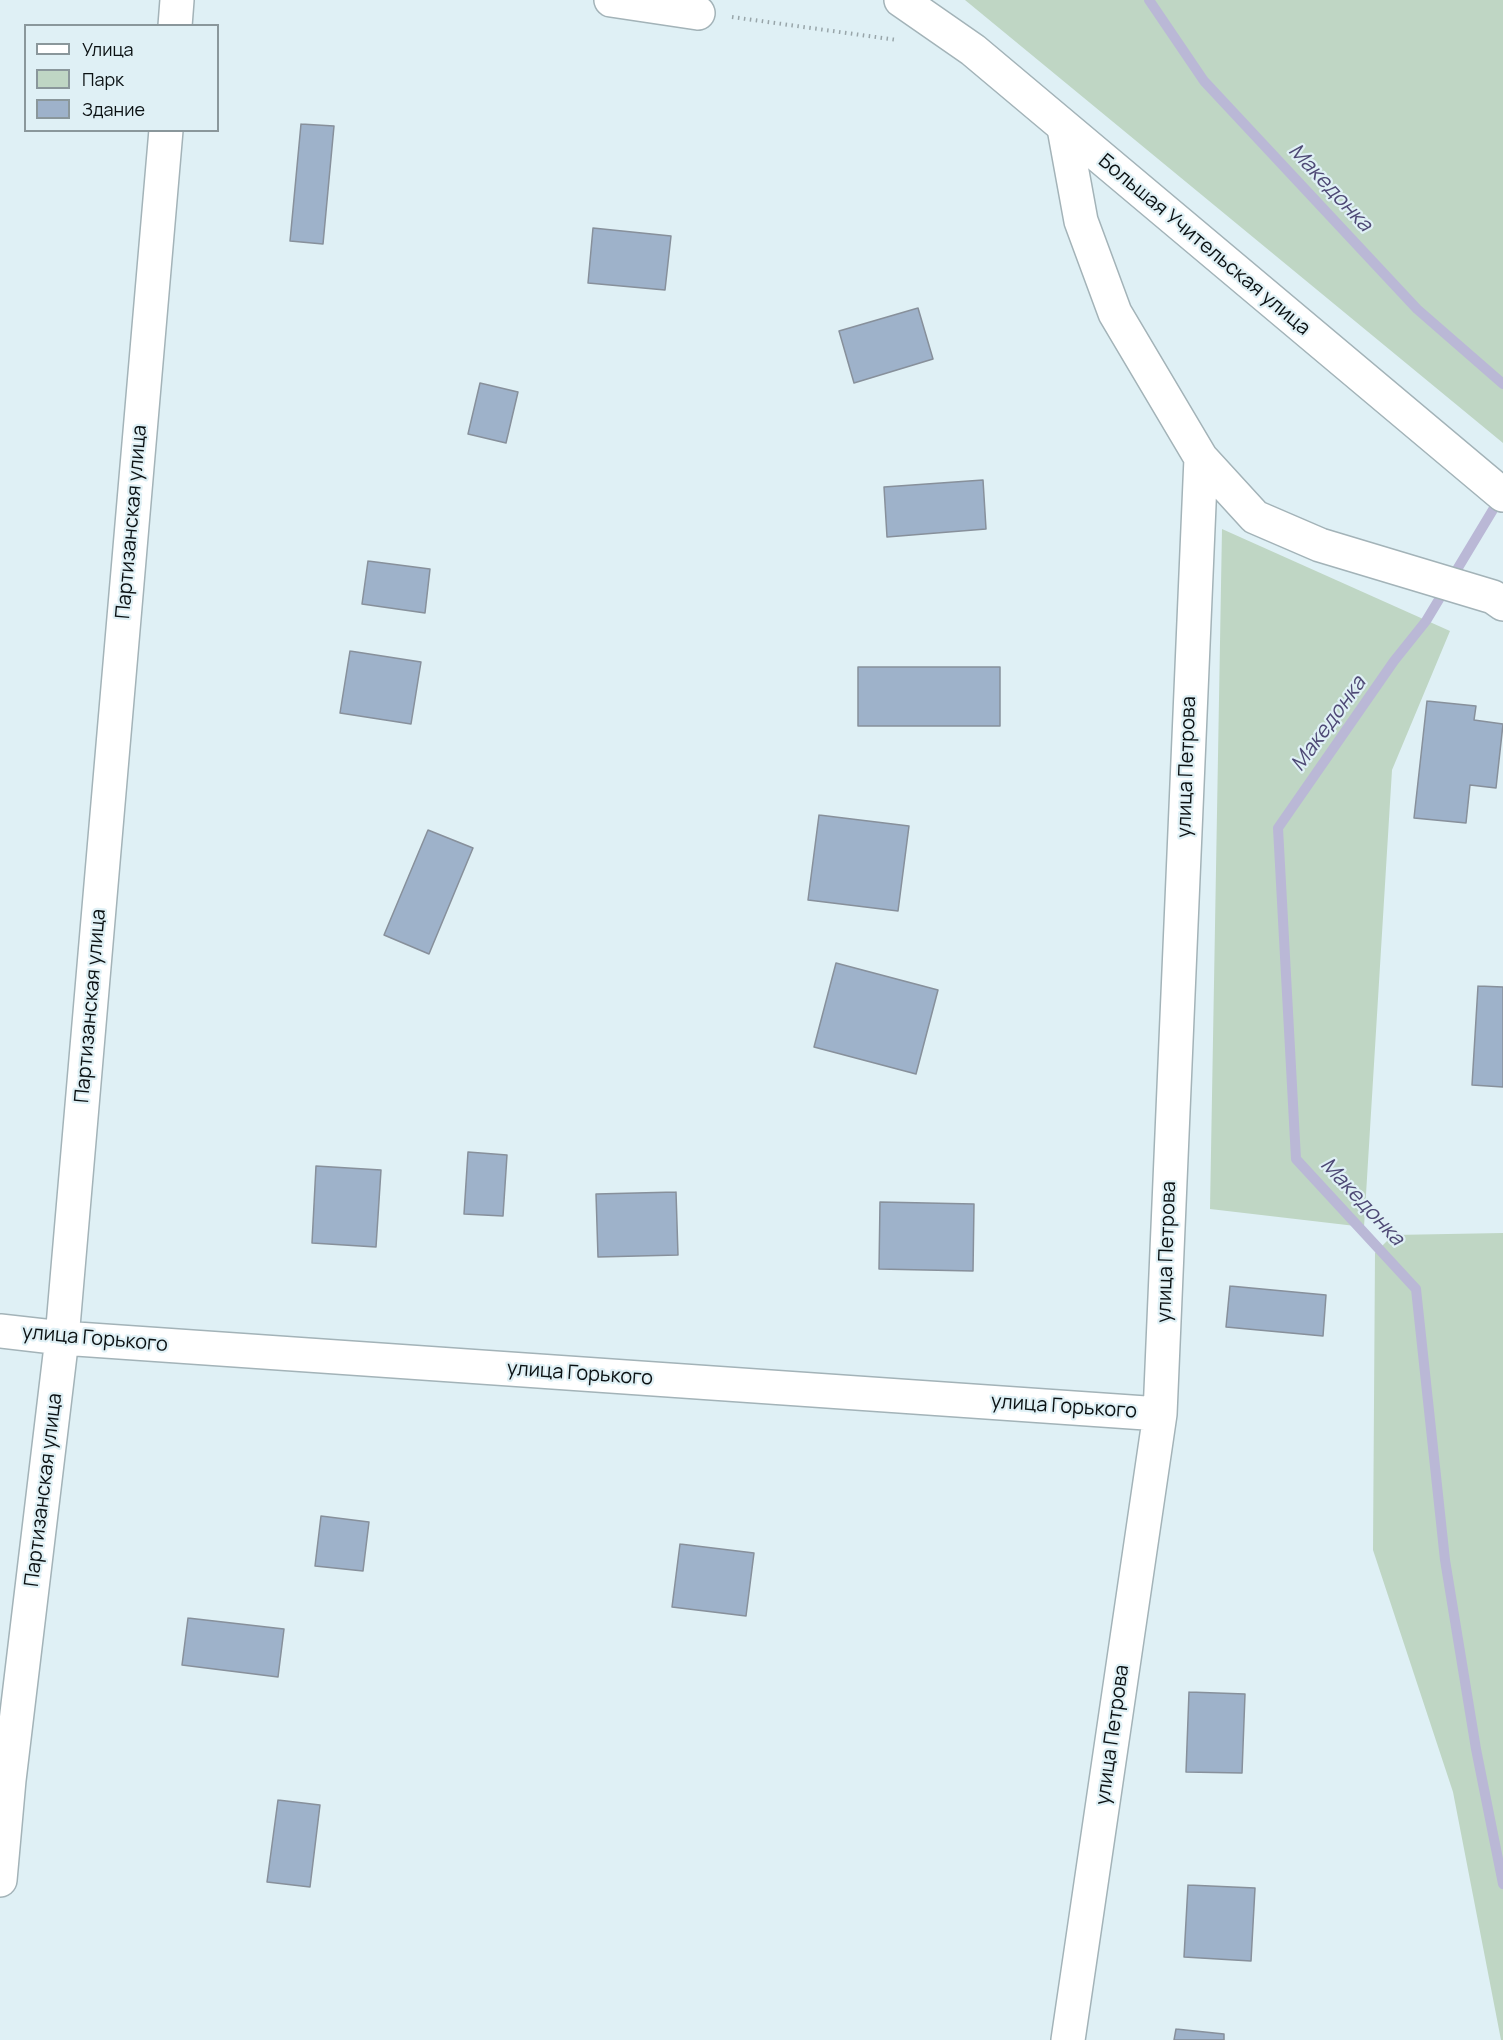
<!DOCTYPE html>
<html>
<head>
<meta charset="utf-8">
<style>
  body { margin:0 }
  #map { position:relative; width:1503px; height:2040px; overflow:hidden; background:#dff0f5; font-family:Manrope,sans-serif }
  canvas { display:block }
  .legend { position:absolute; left:24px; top:24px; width:195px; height:108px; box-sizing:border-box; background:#dff0f5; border:2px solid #8a979b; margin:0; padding:8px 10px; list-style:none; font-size:18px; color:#0b1113 }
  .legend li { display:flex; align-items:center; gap:12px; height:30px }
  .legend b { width:30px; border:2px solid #8a979b }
</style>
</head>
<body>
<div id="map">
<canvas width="1503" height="2040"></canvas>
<ul class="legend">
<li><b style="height:8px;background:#fff"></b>Улица</li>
<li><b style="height:16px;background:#bfd6c4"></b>Парк</li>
<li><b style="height:16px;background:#9eb2ca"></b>Здание</li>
</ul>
</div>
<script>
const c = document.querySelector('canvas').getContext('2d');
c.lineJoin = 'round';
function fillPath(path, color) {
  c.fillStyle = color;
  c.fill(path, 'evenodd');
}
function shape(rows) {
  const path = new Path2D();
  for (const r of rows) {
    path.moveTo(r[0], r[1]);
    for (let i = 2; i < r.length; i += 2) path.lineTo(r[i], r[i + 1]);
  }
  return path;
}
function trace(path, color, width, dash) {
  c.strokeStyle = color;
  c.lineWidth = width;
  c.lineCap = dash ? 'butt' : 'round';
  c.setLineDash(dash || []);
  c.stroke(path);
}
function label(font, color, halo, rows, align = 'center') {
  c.font = font + ' Manrope,sans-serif';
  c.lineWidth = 4.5;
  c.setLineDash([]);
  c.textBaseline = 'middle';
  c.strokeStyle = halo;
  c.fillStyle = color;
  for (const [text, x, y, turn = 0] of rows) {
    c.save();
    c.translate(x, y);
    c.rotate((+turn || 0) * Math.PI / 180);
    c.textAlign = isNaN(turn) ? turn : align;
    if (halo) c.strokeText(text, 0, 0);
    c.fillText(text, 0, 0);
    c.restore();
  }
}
fillPath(shape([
  [965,0,1503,0,1503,443],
  [1222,529,1450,631,1392,770,1364,1227,1210,1209],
  [1503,1233,1503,2040,1501,2040,1453,1792,1373,1550,1375,1253,1393,1235]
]), '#bfd6c4');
trace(shape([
  [1149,0,1204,81,1417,309,1503,384],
  [1500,498,1426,621,1394,661,1278,828,1296,1159,1416,1289,1445,1560,1476,1749,1503,1884]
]), '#bab8d6', 10);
const building = shape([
  [301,124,334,126,323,244,290,241,301,124],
  [593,228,671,236,665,290,588,283,593,228],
  [918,308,933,359,854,383,839,331,918,308],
  [480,383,518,392,506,443,468,434,480,383],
  [983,480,986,529,887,537,884,487,983,480],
  [368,561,430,569,425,613,362,604,368,561],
  [350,651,421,662,411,724,340,713,350,651],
  [858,667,1000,667,1000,726,858,726,858,667],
  [1427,701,1476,706,1474,720,1503,724,1496,788,1470,785,1466,823,1414,818,1427,701],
  [819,815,909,826,898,911,808,900,819,815],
  [428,830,473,848,429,954,384,935,428,830],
  [836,963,938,990,916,1074,814,1047,836,963],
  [1478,986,1503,987,1503,1087,1472,1085,1478,986],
  [468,1152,507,1155,503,1216,464,1214,468,1152],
  [316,1166,381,1170,376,1247,312,1243,316,1166],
  [676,1192,678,1255,598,1257,596,1194,676,1192],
  [880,1202,974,1204,973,1271,879,1269,880,1202],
  [1230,1286,1326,1295,1323,1336,1226,1327,1230,1286],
  [321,1516,369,1522,363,1571,315,1566,321,1516],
  [680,1544,754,1553,746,1616,672,1607,680,1544],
  [188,1618,284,1629,278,1677,182,1665,188,1618],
  [1189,1692,1245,1694,1242,1773,1186,1772,1189,1692],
  [278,1800,320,1805,310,1887,267,1882,278,1800],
  [1188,1885,1255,1888,1251,1961,1184,1957,1188,1885],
  [1176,2029,1224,2034,1224,2040,1174,2040,1176,2029]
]);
fillPath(building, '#9eb2ca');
trace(building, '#87909b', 1.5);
const minor = shape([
  [611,0,698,13],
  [175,26,177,0],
  [1064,128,1081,221,1115,313,1201,458,1255,517,1320,545,1493,597,1503,604],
  [0,1331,62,1338,1160,1414],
  [0,1880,9,1780,62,1338,166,130],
  [1068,2040,1160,1414,1201,458]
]);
const major = shape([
  [901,0,973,50,1503,495]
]);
trace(minor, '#a3b3b8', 36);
trace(major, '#a3b3b8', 36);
trace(shape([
  [732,17,897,40]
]), '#98a5a9', 4, [1.5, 4.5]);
trace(minor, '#fff', 33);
trace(major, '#fff', 33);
label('20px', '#0b1113', '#dff0f5', [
  ["Большая Учительская улица",1204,245,40],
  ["Партизанская улица",132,522,-85],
  ["улица Петрова",1187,767,-88],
  ["Партизанская улица",91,1006,-85],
  ["улица Петрова",1167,1252,-88],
  ["улица Горького",95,1339,5],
  ["улица Горького",580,1374,4],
  ["улица Горького",1064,1407,4],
  ["Партизанская улица",44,1490,-83],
  ["улица Петрова",1113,1735,-82]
]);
label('italic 21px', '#4e4975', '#dff0f5', [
  ["Македонка",1330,188,47],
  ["Македонка",1329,724,-54],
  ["Македонка",1362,1202,47]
]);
</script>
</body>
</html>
